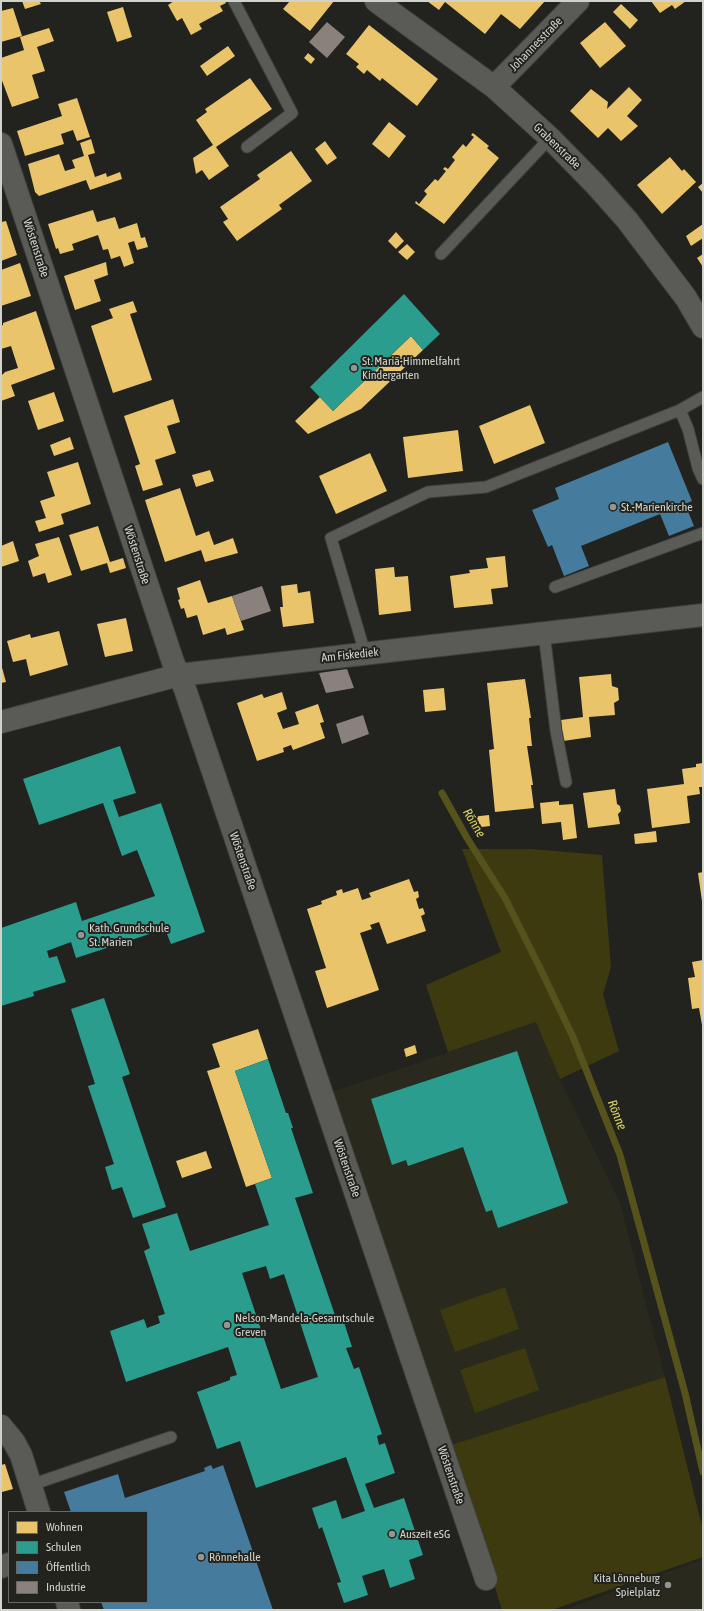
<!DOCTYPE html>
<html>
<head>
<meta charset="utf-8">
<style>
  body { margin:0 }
  #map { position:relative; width:704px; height:1611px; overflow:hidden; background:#22221e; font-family:"Asap Condensed",sans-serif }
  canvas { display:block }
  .frame { position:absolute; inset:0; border:2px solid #d2d2cd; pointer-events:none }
  .legend { position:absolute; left:8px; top:1511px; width:140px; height:92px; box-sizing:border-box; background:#23231d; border:1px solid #696963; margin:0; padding:5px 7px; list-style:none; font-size:12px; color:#d2d2cd }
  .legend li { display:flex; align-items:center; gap:8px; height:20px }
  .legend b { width:20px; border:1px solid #696963 }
</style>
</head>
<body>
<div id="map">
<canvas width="704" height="1611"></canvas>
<div class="frame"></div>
<ul class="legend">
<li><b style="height:11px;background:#e9c46a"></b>Wohnen</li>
<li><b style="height:11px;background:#2a9d8f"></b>Schulen</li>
<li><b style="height:11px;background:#457b9d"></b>Öffentlich</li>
<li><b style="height:11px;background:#8a817c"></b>Industrie</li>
</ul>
</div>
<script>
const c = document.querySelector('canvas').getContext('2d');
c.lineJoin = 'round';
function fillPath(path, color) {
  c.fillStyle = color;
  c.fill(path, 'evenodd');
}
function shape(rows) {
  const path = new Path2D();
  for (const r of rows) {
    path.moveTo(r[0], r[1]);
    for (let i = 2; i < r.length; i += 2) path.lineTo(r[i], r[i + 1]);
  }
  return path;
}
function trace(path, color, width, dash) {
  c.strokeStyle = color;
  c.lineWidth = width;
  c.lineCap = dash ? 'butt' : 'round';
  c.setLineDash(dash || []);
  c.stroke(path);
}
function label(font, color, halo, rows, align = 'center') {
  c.font = font + ' "Asap Condensed",sans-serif';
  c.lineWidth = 4;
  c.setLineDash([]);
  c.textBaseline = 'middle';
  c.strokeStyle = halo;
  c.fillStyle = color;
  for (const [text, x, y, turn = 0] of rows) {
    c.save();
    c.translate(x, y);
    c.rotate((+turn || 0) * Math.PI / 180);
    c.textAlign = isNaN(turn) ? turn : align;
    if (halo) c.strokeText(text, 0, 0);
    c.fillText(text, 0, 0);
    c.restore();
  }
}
fillPath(shape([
  [537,1022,560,1079,620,1203,665,1377,451,1445,331,1092],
  [703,1559,703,1610,564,1610]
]), '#29291e');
fillPath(shape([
  [462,849,531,849,602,855,611,967,603,994,619,1051,560,1079,536,1022,448,1052,426,985,501,952],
  [505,1287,519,1329,455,1352,440,1310],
  [525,1348,539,1390,475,1413,460,1370],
  [665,1377,703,1530,703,1557,552,1610,502,1610,451,1445]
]), '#3d3a10');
fillPath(shape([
  [22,1,39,1,41,4,25,9],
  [174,1,225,1,226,3,220,6,223,11,199,24,202,29,191,35,182,18,177,21,168,5],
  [290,1,334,1,310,31,283,9],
  [427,1,545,1,520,29,501,14,485,34,445,2,439,10],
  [651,1,686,1,675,9,672,5,660,13],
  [621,4,638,20,630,29,613,12],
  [123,7,132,37,117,42,107,12],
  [13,8,22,36,1,42,1,11],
  [605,22,626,46,600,68,580,43],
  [369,25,438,79,417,106,382,78,380,81,367,70,364,74,356,67,359,64,346,54],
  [49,28,54,41,37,47,45,71,32,75,39,98,12,107,1,78,1,58,24,50,20,37],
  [228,46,235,56,207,76,200,66],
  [308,53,315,59,311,64,304,58],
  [250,78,272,109,216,147,229,166,209,180,202,170,196,174,193,158,213,145,196,120,207,112,205,109],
  [629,87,642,100,627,116,638,126,621,141,608,128,598,138,570,111,591,89,608,102,607,109],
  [77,98,90,137,77,141,73,130,61,134,64,144,25,156,17,131,62,116,58,104],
  [389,122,406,136,389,158,372,144],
  [473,133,489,146,487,148,499,158,444,224,415,203,416,201,419,204,427,194,424,191,435,179,438,181,446,171,443,169,445,167,448,169,455,160,452,157,463,144,466,147,474,137,471,135],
  [91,139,95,153,88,155,95,177,106,173,107,177,120,172,122,179,90,190,86,180,39,196,35,192,28,164,59,154,65,171,75,168,72,160,84,156,80,143],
  [325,141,337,158,327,165,315,149],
  [291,151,312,181,279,205,282,209,237,241,223,222,228,219,220,207,260,179,257,175],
  [670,157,682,171,684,169,696,182,662,214,637,185],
  [703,183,703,193,698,187],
  [93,210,97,222,115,217,119,229,137,223,141,238,145,237,148,247,137,250,134,241,128,243,134,263,124,267,120,256,111,259,108,249,103,250,98,235,72,244,74,250,60,254,58,248,56,249,48,224],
  [6,221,17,255,1,261,1,222],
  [703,224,703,238,691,246,686,236],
  [396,232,404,241,396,249,388,241],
  [407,244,415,252,407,260,398,252],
  [703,254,703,267,697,258],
  [106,262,108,275,94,280,101,301,75,310,64,276],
  [20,263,31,296,1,306,1,270],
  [133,301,137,312,130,314,152,380,113,393,91,326,113,318,109,309],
  [36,311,55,369,11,385,15,396,1,401,1,376,5,372,18,368,11,346,1,349,1,326,3,325,3,323],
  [411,336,423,350,361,409,308,434,295,421,320,397,333,411],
  [54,392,64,421,38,430,28,401],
  [173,399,180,422,167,426,176,453,155,460,163,485,143,491,135,466,140,464,124,416],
  [530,405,545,443,494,464,479,426],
  [458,430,463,471,408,478,403,437],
  [70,437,74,449,54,456,50,445],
  [370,453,387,491,336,514,319,476],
  [78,462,91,504,61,514,64,524,39,532,35,521,46,518,40,501,55,496,47,472],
  [210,470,214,481,196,487,192,475],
  [180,488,196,536,209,531,214,545,233,538,238,553,205,562,201,550,165,562,145,500],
  [98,526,110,562,123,558,126,568,110,573,107,563,81,571,69,535],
  [59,537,72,575,48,583,45,573,33,577,28,561,39,556,35,544],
  [13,541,19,561,1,567,1,546],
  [505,556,508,587,491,589,493,604,454,608,450,576,470,573,469,570,488,568,486,558],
  [394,567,395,577,408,576,411,611,379,615,375,569],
  [200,580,208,603,232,596,244,630,227,635,225,628,203,635,197,615,187,618,184,608,181,609,178,600,180,599,177,588],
  [297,584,298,593,310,591,314,623,283,627,280,607,283,607,281,586],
  [126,618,133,651,105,657,97,624],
  [59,631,68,665,30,676,26,659,13,662,7,641,30,634,31,638],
  [1,664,6,682,1,683],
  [611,674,612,686,618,688,619,700,614,703,615,715,589,717,591,737,563,741,561,720,583,717,579,677],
  [525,679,531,718,529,718,532,746,527,746,533,785,531,785,534,808,495,812,489,750,494,749,487,683],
  [444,688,446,710,425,712,423,690],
  [282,692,287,709,277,713,283,729,299,724,295,712,318,704,324,722,320,723,325,738,293,750,291,745,283,748,284,752,257,761,237,703,262,694,264,698],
  [703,763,703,787,699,787,700,794,687,796,690,823,652,828,647,789,684,784,682,769,696,767,696,764],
  [615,789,617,804,620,806,621,811,618,814,620,824,588,828,583,793],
  [559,801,559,805,573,804,577,838,563,840,561,822,542,824,540,803],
  [489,815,490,826,473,828,471,817],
  [656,831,657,842,635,844,634,834],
  [703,872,703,900,702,901,698,873],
  [409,879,414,892,418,891,419,897,416,899,419,909,423,908,425,914,421,916,426,931,387,944,379,922,370,925,372,929,360,933,379,990,327,1008,315,971,326,968,307,909,322,904,321,901,337,895,336,891,342,889,343,893,358,888,362,900,371,897,369,893],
  [703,960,703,1025,702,1025,699,1008,692,1009,688,978,695,977,692,962],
  [258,1029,268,1059,235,1071,272,1178,246,1187,207,1071,220,1067,212,1044],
  [415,1045,417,1053,406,1057,404,1049],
  [206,1151,212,1168,182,1178,176,1161],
  [5,1464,13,1489,2,1492,1,1465]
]), '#e9c46a');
fillPath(shape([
  [404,294,440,334,423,350,411,336,333,411,310,387],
  [120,746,136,793,113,800,119,817,161,803,205,932,171,944,165,929,76,958,71,942,47,951,49,958,57,956,66,982,33,992,34,996,1,1006,1,928,76,902,82,921,155,896,137,850,122,856,103,803,39,825,23,779],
  [104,998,130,1074,122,1077,166,1207,133,1218,122,1187,112,1190,105,1167,114,1164,88,1086,95,1084,71,1009],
  [517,1051,568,1203,498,1228,492,1210,486,1212,463,1147,408,1166,406,1160,392,1165,371,1099],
  [268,1059,286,1113,288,1113,293,1128,291,1128,313,1193,295,1198,336,1318,342,1316,352,1347,346,1348,354,1369,359,1367,382,1434,377,1436,379,1445,385,1443,395,1473,365,1484,374,1508,404,1498,423,1555,409,1560,415,1579,390,1588,384,1569,362,1576,368,1595,344,1603,337,1583,341,1582,322,1527,319,1529,312,1508,336,1500,342,1519,365,1511,346,1457,256,1488,240,1441,217,1449,197,1392,230,1380,230,1377,237,1375,228,1347,126,1382,110,1331,144,1319,147,1328,160,1323,158,1316,165,1314,144,1251,150,1248,142,1224,177,1213,190,1251,269,1225,255,1184,272,1178,235,1071],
  [266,1266,270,1279,284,1274,318,1377,281,1389,242,1273]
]), '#2a9d8f');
fillPath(shape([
  [668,442,692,501,685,504,694,526,669,536,660,514,581,546,589,566,564,576,552,545,548,547,532,510,559,499,555,488],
  [211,1465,213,1469,223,1465,273,1610,104,1610,101,1602,147,1602,147,1512,71,1512,64,1492,118,1474,125,1498,205,1471,204,1468]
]), '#457b9d');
fillPath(shape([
  [327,22,345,37,327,58,309,42],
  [262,586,271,611,241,621,232,596],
  [347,669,354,688,326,693,319,673],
  [363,715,369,734,342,744,336,724]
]), '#8a817c');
trace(shape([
  [442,793,467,838,505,898,540,968,573,1037,620,1155,685,1393,703,1472]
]), '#56521b', 7);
const service = shape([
  [234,1,292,113,247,147],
  [441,254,550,138],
  [703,397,680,410,688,429,698,468,703,479],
  [555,587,703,533],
  [544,633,556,731,566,782],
  [365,653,331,538,428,492,486,487,680,410],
  [31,1485,171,1437]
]);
const minor = shape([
  [376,1,494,87,550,138,595,184,627,220,686,298,703,327],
  [494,87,578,1],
  [1,144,173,662,185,689,486,1579],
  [1,722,179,675,703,615],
  [1,1426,14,1442,21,1455,39,1512],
  [1,1567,9,1564],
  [67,1602,69,1610]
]);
trace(service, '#3f3f3b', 13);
trace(minor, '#3f3f3b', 24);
trace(service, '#5a5a57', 11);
trace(minor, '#5a5a57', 22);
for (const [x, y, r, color] of [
  [354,368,4,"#949490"],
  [613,507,4,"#949490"],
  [81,935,4,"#949490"],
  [227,1325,4,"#949490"],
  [392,1534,4,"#949490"],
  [201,1557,4,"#949490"],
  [668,1585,4,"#949490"]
]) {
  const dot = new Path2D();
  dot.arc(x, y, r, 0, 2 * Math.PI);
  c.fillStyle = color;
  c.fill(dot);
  trace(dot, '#23231d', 1.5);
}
label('12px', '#d2d2cd', '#23231d', [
  ["Johannesstraße",536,44,-46],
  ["Grabenstraße",557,146,44],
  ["Wöstenstraße",36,248,72],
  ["Wöstenstraße",137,555,72],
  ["Am Fiskediek",350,655,-6],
  ["Wöstenstraße",243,861,71],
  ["Wöstenstraße",347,1168,71],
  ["Wöstenstraße",451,1475,71]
]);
label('12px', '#d2d2cd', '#23231d', [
  ["St. Mariä-Himmelfahrt",362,361],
  ["Kindergarten",362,375],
  ["St.-Marienkirche",621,507],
  ["Kath. Grundschule",89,928],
  ["St. Marien",89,942],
  ["Nelson-Mandela-Gesamtschule",235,1318],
  ["Greven",235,1332],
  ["Auszeit eSG",400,1534],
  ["Rönnehalle",209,1557],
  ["Kita Lönneburg",660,1578,"right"],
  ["Spielplatz",660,1592,"right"]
], 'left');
label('italic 13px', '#dad368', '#23231d', [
  ["Rönne",474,823,59],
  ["Rönne",617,1115,68]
]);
</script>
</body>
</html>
